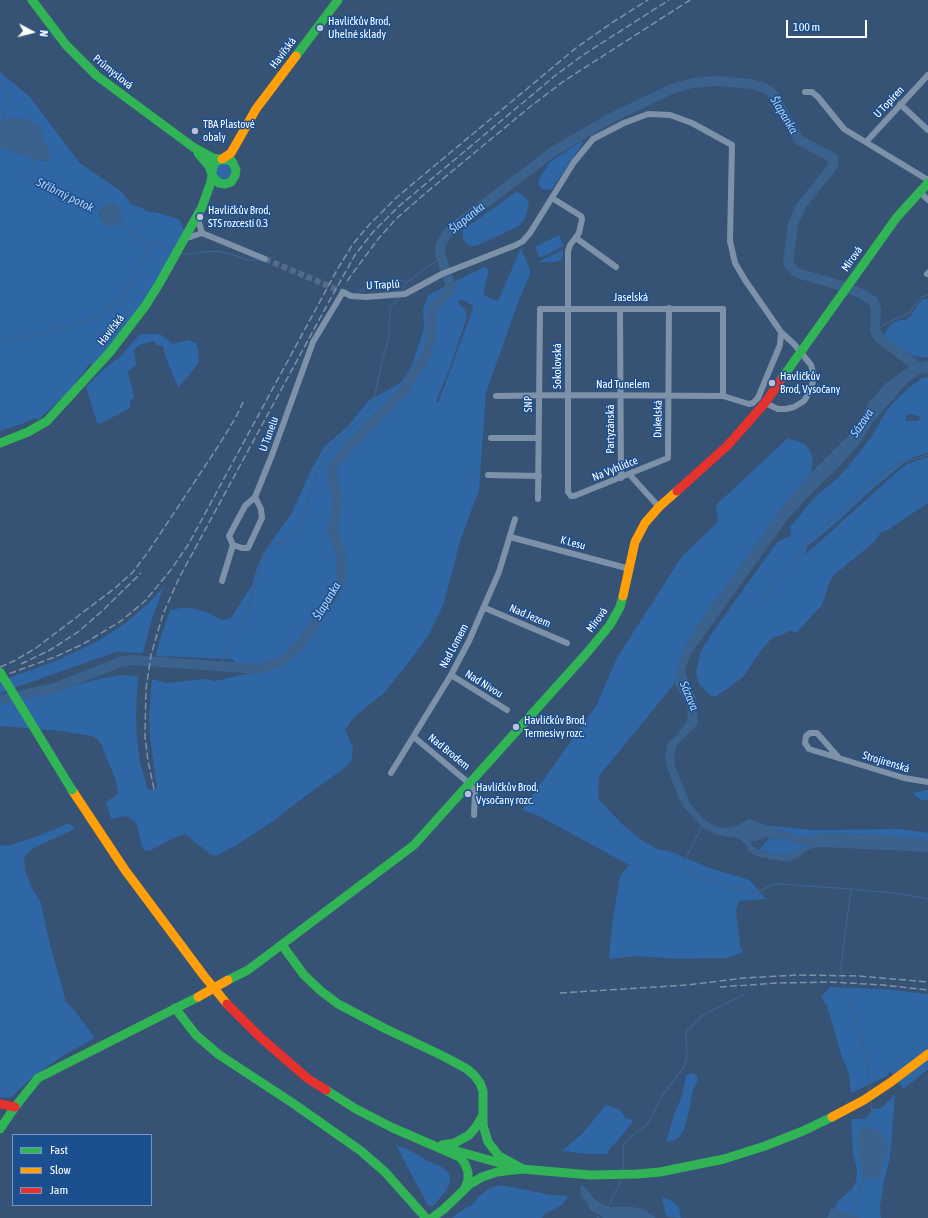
<!DOCTYPE html>
<html>
<head>
<meta charset="utf-8">
<style>
  body { margin:0 }
  #map { position:relative; width:928px; height:1218px; overflow:hidden; background:#365274; font-family:"Asap Condensed",sans-serif }
  canvas { display:block }
  .legend { position:absolute; left:12px; top:1134px; width:140px; height:72px; box-sizing:border-box; background:#1b4f8f; border:1px solid #7695bc; margin:0; padding:5px 7px; list-style:none; font-size:12px; color:#fff }
  .legend li { display:flex; align-items:center; gap:8px; height:20px }
  .legend b { width:20px; border:1px solid #7695bc }
  .north { position:absolute; left:12px; top:12px; width:40px; height:40px; -webkit-text-stroke:3px #1b4f8f; paint-order:stroke; rotate:97deg; font-size:11px; font-weight:700; line-height:16px; text-align:center; color:#fff }
  .north::after { content:''; display:block; margin:auto; width:14px; height:18px; background:#fff; clip-path:polygon(50% 0,100% 100%,50% 72%,0 100%) }
  .scale { position:absolute; left:786px; top:20px; width:81px; height:18px; box-sizing:border-box; border:2px solid #fff; border-top:0; padding-left:5px; font-size:12px; line-height:14px; white-space:nowrap; color:#fff; -webkit-text-stroke:3px #1b4f8f; paint-order:stroke }
</style>
</head>
<body>
<div id="map">
<canvas width="928" height="1218"></canvas>
<ul class="legend">
<li><b style="height:5px;background:#30b455"></b>Fast</li>
<li><b style="height:5px;background:#ff9f0a"></b>Slow</li>
<li><b style="height:5px;background:#e5322d"></b>Jam</li>
</ul>
<div class="north">N</div>
<div class="scale">100 m</div>
</div>
<script>
const c = document.querySelector('canvas').getContext('2d');
c.lineJoin = 'round';
function fillPath(path, color) {
  c.fillStyle = color;
  c.fill(path, 'evenodd');
}
function shape(rows) {
  const path = new Path2D();
  for (const r of rows) {
    if (r.length === 3) {
      path.moveTo(r[0] + r[2], r[1]);
      path.arc(r[0], r[1], r[2], 0, 2 * Math.PI);
      continue;
    }
    path.moveTo(r[0], r[1]);
    for (let i = 2; i < r.length; i += 2) path.lineTo(r[i], r[i + 1]);
  }
  return path;
}
function trace(path, color, width, dash) {
  c.strokeStyle = color;
  c.lineWidth = width;
  c.lineCap = dash ? 'butt' : 'round';
  c.setLineDash(dash || []);
  c.stroke(path);
}
function label(font, color, halo, rows, align = 'center') {
  c.font = font + ' "Asap Condensed",sans-serif';
  c.lineWidth = 3;
  c.setLineDash([]);
  c.textBaseline = 'middle';
  c.strokeStyle = halo;
  c.fillStyle = color;
  for (const [text, x, y, turn = 0] of rows) {
    c.save();
    c.translate(x, y);
    c.rotate((+turn || 0) * Math.PI / 180);
    c.textAlign = isNaN(turn) ? turn : align;
    if (halo) c.strokeText(text, 0, 0);
    c.fillText(text, 0, 0);
    c.restore();
  }
}
fillPath(shape([
  [0,72,29,96,80,163,122,192,132,205,145,209,145,211,159,213,180,220,184,231,144,302,94,365,89,364,82,375,80,376,69,392,38,420,35,418,24,423,0,431,0,147,35,159,44,161,48,161,50,150,45,143,40,128,37,125,29,120,15,118,3,120,0,124],
  [108,203,114,204,121,210,100,218,100,211],
  [582,141,583,143,552,189,549,190,542,189,538,184,540,177,550,162],
  [224,171,8],
  [516,192,518,192,529,201,527,212,524,220,519,226,476,246,472,246,468,245,463,239,463,230],
  [559,235,564,246,540,258,535,247],
  [521,248,531,272,519,300,486,393,479,490,460,541,444,603,428,636,409,662,384,693,354,717,345,730,353,747,352,760,346,767,303,798,272,822,235,846,216,856,210,854,185,834,173,838,151,850,146,851,144,850,142,847,137,825,133,820,128,817,124,816,111,819,106,802,118,794,115,778,101,744,97,739,92,736,60,731,0,726,0,705,103,678,123,675,138,676,136,714,137,738,140,762,148,790,157,788,150,737,149,714,152,679,167,683,204,679,215,681,274,668,265,663,256,666,241,667,232,659,156,656,160,639,170,610,181,608,191,608,207,612,222,620,231,618,252,585,257,567,264,552,292,513,311,470,324,447,348,426,369,400,392,388,402,381,412,365,424,329,423,310,428,295,484,267,489,269,483,295,498,301],
  [461,299,472,305,473,309,438,403,436,401,449,370,467,317,465,309,458,303],
  [563,250,563,255,561,260,555,262,538,262],
  [922,299,928,299,928,358,914,356,893,344,884,335,885,333,891,324,900,320,905,320,910,317],
  [144,334,160,334,173,344,188,340,196,343,198,348,199,361,197,365,186,379,178,387,166,358,163,346,160,345,157,346,154,341,139,345,134,350,136,363,135,366,128,372,134,397,130,401,130,408,100,424,97,423,86,387,103,370,120,357,139,335],
  [928,377,928,453,914,457,904,463,870,491,838,521,808,546,806,548,806,554,898,471,907,464,928,457,928,503,888,530,881,532,875,541,839,571,835,574,830,581,822,605,797,632,789,631,782,635,773,637,762,649,743,677,717,696,711,696,698,683,696,672,701,651,712,633,775,545,779,541,791,536,790,527,815,497,839,477,850,464,872,436,887,410,898,398,911,386,922,378],
  [910,414,919,416,920,419,919,421,906,421,906,415],
  [788,438,805,444,811,453,813,461,811,473,779,511,733,577,701,620,685,647,679,662,675,683,599,776,598,799,624,826,643,841,657,849,669,851,707,867,749,880,766,899,739,901,736,910,740,946,743,952,727,958,677,959,637,956,609,959,612,925,620,876,629,865,539,816,522,810,596,706,617,658,682,556,718,522,716,505],
  [164,586,151,622,143,653,116,652,0,693,0,681,56,661,98,641,124,624,148,604],
  [928,790,928,800,921,800,912,793],
  [69,823,75,829,33,848,24,858,25,870,31,886,41,903,50,945,66,1002,74,1010,95,1038,64,1055,33,1077,10,1098,0,1097,0,845,8,846,41,835],
  [763,825,812,830,900,829,928,833,928,839,873,835,829,833,801,837],
  [769,838,787,840,806,846,804,848,784,855,771,854,759,850],
  [830,987,883,989,928,994,928,1069,904,1089,890,1071,887,1076,851,1093,849,1074,842,1057,827,1006,821,997],
  [694,1073,697,1076,698,1080,693,1090,688,1116,684,1130,680,1136,675,1140,666,1142,674,1115,682,1096,686,1075],
  [895,1095,890,1158,884,1181,880,1207,881,1218,830,1218,838,1201,852,1189,856,1181,857,1170,853,1153,851,1119,864,1119,868,1116,871,1110,873,1109,881,1108],
  [606,1105,611,1106,619,1109,626,1118,633,1120,629,1127,608,1151,607,1154,588,1154,562,1151,583,1133],
  [396,1145,408,1149,428,1161,442,1167,447,1171,450,1176,450,1182,446,1191,433,1206,429,1206,427,1204],
  [501,1185,551,1195,568,1196,563,1204,544,1215,542,1218,452,1218,467,1207,471,1206,476,1201,477,1198,487,1190,492,1187],
  [662,1197,674,1202,679,1208,681,1218,668,1217,665,1213]
]), '#2f66a5');
fillPath(shape([
  [15,118,29,120,37,125,40,128,45,143,50,150,50,159,48,161,35,159,0,147,0,124,3,120],
  [111,203,118,207,122,213,120,224,112,227,105,225,102,221,100,211,105,204],
  [924,361,928,361,928,373,920,374,908,382,873,422,860,443,843,463,807,498,788,519,691,654,685,669,688,682,696,698,698,724,676,746,674,757,675,766,690,803,703,819,715,826,726,828,736,826,749,819,801,837,829,833,873,835,928,839,928,852,820,847,809,849,797,858,788,862,759,857,748,851,748,847,741,840,737,838,714,834,703,828,684,808,678,797,667,767,665,757,668,742,676,736,687,721,688,712,686,702,679,692,675,683,679,662,685,647,701,620,733,577,779,511,811,473,853,431,870,401,885,384,911,365],
  [765,837,787,840,806,846,804,848,784,855,766,853,753,847,751,843,751,841,756,841],
  [860,1127,874,1128,882,1133,888,1146,883,1169,878,1178,873,1179,867,1178,861,1172,857,1142],
  [583,1185,591,1195,598,1202,609,1207,633,1207,644,1209,656,1218,603,1218,598,1214,589,1210,589,1206,581,1195,580,1186],
  [831,1208,853,1215,862,1218,827,1218]
]), '#3b618d');
trace(shape([
  [0,81,8,93,8,98,3,113,7,121],
  [34,158,31,178,36,183,101,212],
  [121,221,132,233,151,245,168,245,172,250],
  [181,253,187,254,217,251,231,254,247,260,261,260],
  [359,291,383,283,399,280,407,282,436,261,442,261],
  [402,291,407,282],
  [875,331,888,322,904,316,910,312,922,297,928,295],
  [0,342,46,333,92,319,121,300,151,245],
  [764,601,784,572,809,541,875,479,900,463,928,455],
  [219,667,247,614,262,558,266,550,273,545,284,540,295,533,302,521,316,475,324,456,344,433,362,419,373,403,383,357,389,338,390,307,398,300,399,297],
  [702,826,684,862,685,868,702,877,746,891,758,892,772,885,780,884,851,889,902,894,928,899],
  [764,853,772,837],
  [851,889,841,966,842,978,860,1032,868,1069,869,1091],
  [868,1128,872,1112,871,1101],
  [623,1171,623,1146,635,1133,647,1125,661,1097,684,1067,687,1056,686,1032,703,1015,745,994],
  [608,1207,622,1178],
  [597,1218,602,1215],
  [853,1218,864,1175]
]), '#3b618d', 1.5);
trace(shape([
  [0,700,57,687,120,662,132,660,259,669,266,667,285,659,302,642,337,590,341,580,341,556,333,532,337,499,331,468,352,443,403,391,425,357,431,339,432,309,437,302,449,292,451,287,440,254,441,244,445,237,451,229,554,151,613,117,674,88,693,83,717,81,751,84,765,88,772,93,799,140,833,158,833,166,801,206,793,224,788,263,797,273,846,287,862,294,873,301,876,309,875,331,879,338,917,366]
]), '#3b618d', 10);
trace(shape([
  [265,259,343,292]
]), '#546c89', 6, [6, 3]);
trace(shape([
  [805,92,812,92,818,97,844,129,928,180],
  [900,104,928,130],
  [866,142,928,75],
  [920,192,928,200],
  [552,198,581,216,582,219,579,233,570,245,568,251,568,492,571,496,574,496,668,458,669,308],
  [197,215,202,233],
  [576,238,616,267],
  [184,239,202,233,265,259],
  [927,274,928,273],
  [620,309,621,478],
  [496,396,569,395,723,396,749,404,753,403,758,398,780,345,781,332],
  [491,438,539,438],
  [488,475,539,476],
  [630,475,659,507],
  [538,499,540,309,723,309,723,396],
  [510,537,630,569],
  [233,545,242,548,248,548,262,518,261,509,255,497],
  [222,581,233,545,229,536,245,506,255,497,272,455,313,342,343,292,351,296,366,297,405,294,442,274,516,245,523,241,530,233,574,162,593,139,624,123,648,114,670,115,692,123,732,145,730,241,735,263,745,280,781,332,794,344,811,365,814,376,811,390,804,401,794,407,786,409,778,409,765,403],
  [485,608,567,643],
  [451,675,507,710],
  [414,737,470,784,475,791,474,815],
  [839,758,817,733,810,733,806,736,805,743,809,749,904,778,928,782],
  [391,773,451,675,469,641,499,572,515,519]
]), '#7d92a8', 6);
trace(shape([
  [32,0,66,45,97,76,193,147,213,158,221,159],
  [296,56,338,0],
  [198,153,209,166,213,177,219,183,225,184,231,182,235,176,236,170,232,161,222,159,214,163,212,172],
  [780,381,897,217,928,183],
  [0,443,28,432,47,421,110,352,146,305,159,284,202,207,211,182,212,175],
  [282,945,304,975,321,991,338,1004,384,1028,443,1056,467,1069,474,1075,480,1083,483,1091,483,1125,488,1142,499,1156,521,1168],
  [228,980,248,970,414,845,586,654,610,625,620,607,623,596],
  [175,1008,196,1035,218,1054,294,1104,361,1151,385,1172,426,1218],
  [326,1090,356,1109,393,1128,460,1157,465,1164,468,1172,468,1180,465,1188],
  [0,1129,15,1107,38,1078,198,997],
  [442,1145,455,1143,469,1135,476,1127,483,1115],
  [453,1150,507,1165],
  [432,1218,444,1209,470,1184,482,1177,497,1172,522,1169,591,1175,638,1174,660,1172,724,1159,765,1146,803,1131,832,1117]
]), '#30b455', 9);
trace(shape([
  [222,159,231,153,256,109,296,56],
  [623,596,635,542,645,523,659,507,677,491],
  [72,790,125,870,204,976,227,1004],
  [832,1117,864,1100,891,1082,928,1054]
]), '#ff9f0a', 9);
trace(shape([
  [677,491,728,445,765,403,780,381],
  [227,1004,261,1038,307,1078,326,1090],
  [0,1104,15,1107]
]), '#e5322d', 9);
trace(shape([
  [347,281,378,239,396,219,421,197,531,106,564,81,690,0],
  [21,664,50,650,78,632,101,612,141,573],
  [0,667,14,661,36,648,115,588,133,572,148,552,219,445,236,417,244,400],
  [0,677,55,657,83,644,121,621,145,601,170,571,188,545,337,270,353,244,369,225,397,197,576,48,613,22,648,0],
  [154,789,148,761,145,737,146,689,151,655,163,614,179,578,332,296,355,255,373,232,398,207,556,75,583,55,669,0],
  [720,987,778,983,830,982,883,985,928,990],
  [560,993,687,985,744,978,798,975,858,976,928,982]
]), '#7e92a7', 1.5, [7, 3]);
trace(shape([
  [0,672,72,790]
]), '#30b455', 9);
trace(shape([
  [198,997,228,980]
]), '#ff9f0a', 9);
for (const [x, y, r, color] of [
  [320,28,4,"#b9c2ce"],
  [195,131,4,"#b9c2ce"],
  [200,217,4,"#b9c2ce"],
  [772,383,4,"#b9c2ce"],
  [516,727,4,"#b9c2ce"],
  [468,794,4,"#b9c2ce"]
]) {
  const dot = new Path2D();
  dot.arc(x, y, r, 0, 2 * Math.PI);
  c.fillStyle = color;
  c.fill(dot);
  trace(dot, '#1b4f8f', 1.5);
}
label('11px', '#fff', '#1b4f8f', [
  ["Havlíčkův Brod,",328,22],
  ["Uhelné sklady",328,35],
  ["TBA Plastové",203,125],
  ["obaly",203,138],
  ["Havlíčkův Brod,",208,211],
  ["STS rozcestí 0.3",208,224],
  ["Havlíčkův",780,377],
  ["Brod, Vysočany",780,390],
  ["Havlíčkův Brod,",524,721],
  ["Termesivy rozc.",524,734],
  ["Havlíčkův Brod,",476,788],
  ["Vysočany rozc.",476,801]
], 'left');
label('11px', '#fff', '#1b4f8f', [
  ["Havířská",283,53,-53],
  ["Průmyslová",113,72,39],
  ["U Topíren",889,102,-47],
  ["Mírová",852,259,-55],
  ["U Traplů",383,285,-3],
  ["Jaselská",631,298],
  ["Havířská",111,330,-52],
  ["Sokolovská",558,366,-90],
  ["Nad Tunelem",623,385],
  ["SNP",529,404,-90],
  ["Dukelská",658,419,-89],
  ["Partyzánská",611,429,-90],
  ["U Tunelu",269,434,-70],
  ["Na Vyhlídce",615,469,-22],
  ["K Lesu",573,543,15],
  ["Nad Jezem",530,616,23],
  ["Mírová",597,620,-54],
  ["Nad Lomem",454,646,-62],
  ["Nad Nivou",484,684,32],
  ["Nad Brodem",449,752,39],
  ["Strojírenská",886,762,17]
]);
label('italic 12px', '#b5d3f5', '#1b4f8f', [
  ["Šlapanka",784,115,59],
  ["Stříbrný potok",65,195,26],
  ["Šlapanka",467,218,-39],
  ["Sázava",862,423,-56],
  ["Šlapanka",327,601,-59],
  ["Sázava",689,696,67]
]);
</script>
</body>
</html>
